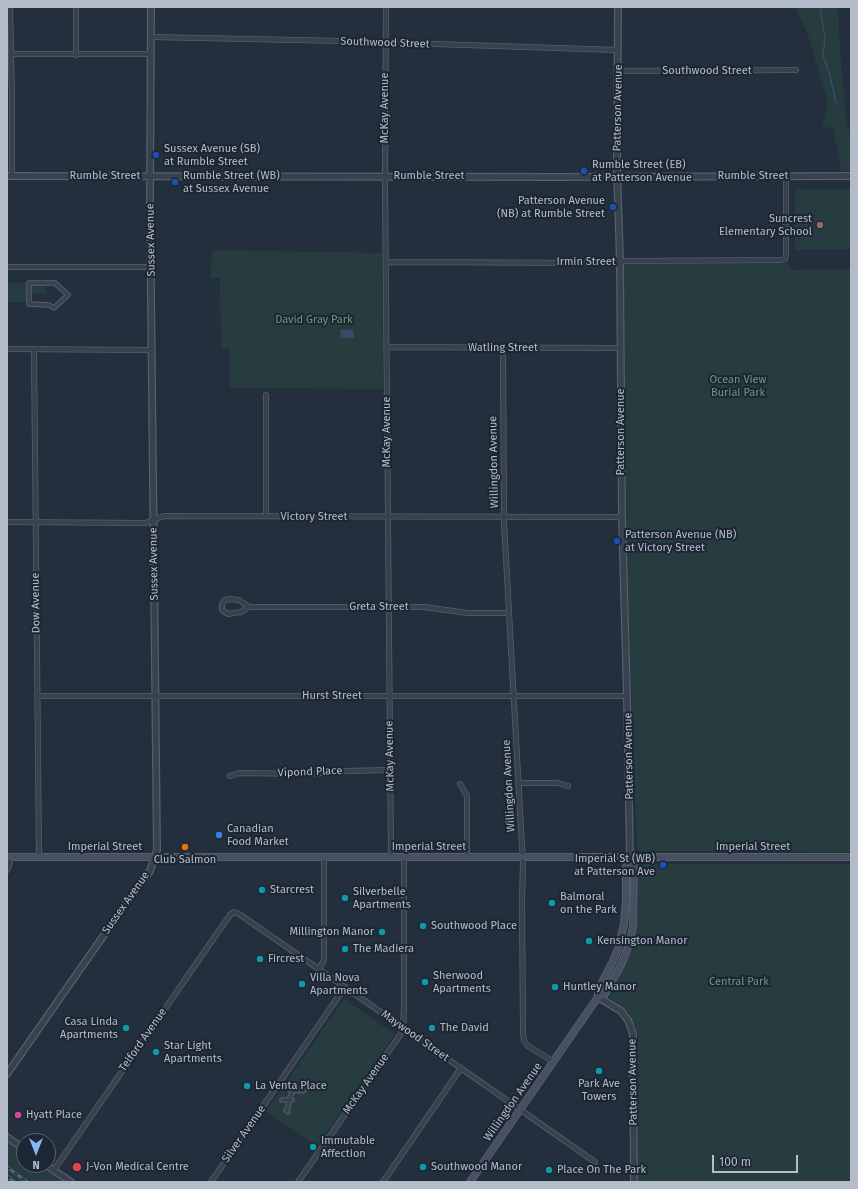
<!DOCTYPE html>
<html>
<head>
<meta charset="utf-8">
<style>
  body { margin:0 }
  #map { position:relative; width:858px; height:1189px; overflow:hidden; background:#242f3e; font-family:"Fira Sans",sans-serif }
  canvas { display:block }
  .frame { position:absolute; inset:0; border:8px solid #b4bcc9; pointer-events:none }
  .north { position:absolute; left:16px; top:1133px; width:40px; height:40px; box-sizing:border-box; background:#1d2633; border:1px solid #59626f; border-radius:50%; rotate:180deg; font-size:11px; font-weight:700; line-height:16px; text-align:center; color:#b4bcc9 }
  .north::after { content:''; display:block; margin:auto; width:14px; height:18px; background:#8ab4f8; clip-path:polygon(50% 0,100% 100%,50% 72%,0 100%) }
  .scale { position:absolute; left:712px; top:1155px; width:86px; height:18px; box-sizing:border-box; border:2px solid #b4bcc9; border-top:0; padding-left:5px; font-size:12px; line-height:14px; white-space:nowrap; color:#b4bcc9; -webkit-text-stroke:3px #1d2633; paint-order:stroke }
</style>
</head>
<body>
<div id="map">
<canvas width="858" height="1189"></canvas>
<div class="frame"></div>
<div class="north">N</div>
<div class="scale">100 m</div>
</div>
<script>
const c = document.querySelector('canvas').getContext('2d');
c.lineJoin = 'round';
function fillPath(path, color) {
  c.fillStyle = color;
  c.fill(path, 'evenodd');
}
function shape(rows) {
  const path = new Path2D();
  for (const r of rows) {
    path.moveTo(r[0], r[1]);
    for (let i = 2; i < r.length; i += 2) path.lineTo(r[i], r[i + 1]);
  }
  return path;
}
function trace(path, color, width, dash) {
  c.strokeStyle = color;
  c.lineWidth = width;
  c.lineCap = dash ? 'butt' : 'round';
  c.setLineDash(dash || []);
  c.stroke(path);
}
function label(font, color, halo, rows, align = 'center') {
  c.font = font + ' "Fira Sans",sans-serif';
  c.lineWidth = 4;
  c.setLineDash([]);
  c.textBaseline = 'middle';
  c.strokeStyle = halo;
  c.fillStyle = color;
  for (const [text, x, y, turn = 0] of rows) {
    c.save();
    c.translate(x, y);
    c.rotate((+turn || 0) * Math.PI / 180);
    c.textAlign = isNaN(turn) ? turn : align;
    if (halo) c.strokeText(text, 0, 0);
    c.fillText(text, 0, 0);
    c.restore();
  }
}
fillPath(shape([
  [795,7,838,7,841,66,847,125,850,132,851,147,851,171,841,171,833,127,822,128,828,103,808,35],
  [795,189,851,189,851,249,795,250],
  [212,250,382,253,383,389,230,388,229,348,221,348,220,278,211,278],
  [789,263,792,270,851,269,851,852,641,851,638,850,637,847,627,564,624,268,626,265,632,264],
  [7,283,27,283,27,300,25,302,7,302],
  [29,283,46,283,46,294,29,293],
  [646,864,851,864,851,1182,637,1182,638,1109,636,1106,636,1076,638,1072,638,1038,637,1031,630,1014,617,1003,611,999,609,994,623,970,632,947,637,923,639,870,641,865],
  [344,999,395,1034,317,1146,266,1111],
  [7,1143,24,1155,24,1165,39,1165,65,1182,7,1182]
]), '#263c3f');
fillPath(shape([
  [340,330,353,330,354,338,341,338]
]), '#394c67');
trace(shape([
  [820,7,825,38,823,55,830,75,836,103]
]), '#394c67', 1.5);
const pedestrian = shape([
  [29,283,55,283,68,295,54,308,49,305,29,304,29,283],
  [288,1088,291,1090,303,1091,307,1088],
  [282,1100,289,1100,293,1090],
  [288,1112,286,1110,288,1107,289,1100,292,1100]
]);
const minor = shape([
  [10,7,12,96,12,176],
  [386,7,385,184,391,856],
  [151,37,343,41,618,50],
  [11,54,151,54],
  [76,55,76,7],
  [618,71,796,70],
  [386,262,610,263,627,261,782,260,785,259,786,256,786,176],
  [7,267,151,267],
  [386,347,620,348],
  [503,348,504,522,523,864,522,901,523,1033,524,1041,528,1046,554,1062],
  [7,349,152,350],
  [34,350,39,857],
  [266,395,266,516],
  [7,522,145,523,164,516,622,517],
  [249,607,241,612,228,614,222,610,222,604,225,600,230,599,239,600,249,607,424,607,468,613,509,613],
  [37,696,627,696],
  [230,776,239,773,309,774,346,771,390,770],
  [519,783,558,783,568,786],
  [460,784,467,796,467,857],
  [7,870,10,863,10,857],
  [319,969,324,960,324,857],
  [54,1170,209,945,230,915,234,912,239,914,362,999,595,1162],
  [211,1182,345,987],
  [298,1182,400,1035,403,1028,404,1006,404,856],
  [383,1182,461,1068]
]);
const tertiary = shape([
  [618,7,617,170,620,262,622,517,627,696,630,857],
  [7,176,558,177,851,176],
  [598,997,621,1011,628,1020,633,1034,634,1182],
  [7,1074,127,902,150,871,157,850,150,200,151,7],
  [7,1137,24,1149],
  [46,1165,71,1182]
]);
const secondary = shape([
  [7,857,851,857],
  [598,997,598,990,613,961,618,949,624,924,626,901,626,867,630,857],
  [470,1182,598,997,605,994,621,965,630,942,633,926,634,867,630,857]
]);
trace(pedestrian, '#565f6c', 5.5);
trace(minor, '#565f6c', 6);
trace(tertiary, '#565f6c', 8);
trace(secondary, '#565f6c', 8);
trace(pedestrian, '#38414e', 3.5);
trace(minor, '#38414e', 4.5);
trace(tertiary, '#38414e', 5.5);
trace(secondary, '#465061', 6);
const rail = shape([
  [7,1167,27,1182],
  [7,1176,14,1182]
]);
trace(rail, '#5a6575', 3);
trace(rail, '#1d2633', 1.5, [4.5]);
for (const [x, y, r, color] of [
  [156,155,4,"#1a4fb4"],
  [584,171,4,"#1a4fb4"],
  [175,182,4,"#1a4fb4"],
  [613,207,4,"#1a4fb4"],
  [820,225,4,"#8d6e63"],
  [617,541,4,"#1a4fb4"],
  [219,835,4,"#3f7fe0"],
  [185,847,4,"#e8710a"],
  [663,865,4,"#1a4fb4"],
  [262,890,4,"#0f9aa8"],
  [345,898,4,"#0f9aa8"],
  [552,903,4,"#0f9aa8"],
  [423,926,4,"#0f9aa8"],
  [382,932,4,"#0f9aa8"],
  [589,941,4,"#0f9aa8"],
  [345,949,4,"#0f9aa8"],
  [260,959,4,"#0f9aa8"],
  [425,982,4,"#0f9aa8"],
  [302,984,4,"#0f9aa8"],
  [555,987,4,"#0f9aa8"],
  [126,1028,4,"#0f9aa8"],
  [432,1028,4,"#0f9aa8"],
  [156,1052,4,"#0f9aa8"],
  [599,1071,4,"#0f9aa8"],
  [247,1086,4,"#0f9aa8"],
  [18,1115,4,"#d1479c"],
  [313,1147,4,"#0f9aa8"],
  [77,1167,5,"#e0444e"],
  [423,1167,4,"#0f9aa8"],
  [549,1170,4,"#0f9aa8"]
]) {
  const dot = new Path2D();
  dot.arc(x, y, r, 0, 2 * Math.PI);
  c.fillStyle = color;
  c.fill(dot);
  trace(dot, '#1d2633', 1.5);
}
label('11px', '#b4bcc9', '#1d2633', [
  ["Southwood Street",385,43,2],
  ["Southwood Street",707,71],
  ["McKay Avenue",385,108,-90],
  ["Patterson Avenue",618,108,-89],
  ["Rumble Street",105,176],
  ["Rumble Street",429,176],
  ["Rumble Street",753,176],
  ["Sussex Avenue",151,240,-91],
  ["Irmin Street",586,262],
  ["Watling Street",503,348],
  ["McKay Avenue",387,432,-90],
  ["Patterson Avenue",621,432,-90],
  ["Willingdon Avenue",494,462,-91],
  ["Victory Street",314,517],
  ["Sussex Avenue",154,564,-91],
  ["Dow Avenue",36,603,-91],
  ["Greta Street",379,607],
  ["Hurst Street",332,696],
  ["McKay Avenue",390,756,-91],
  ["Patterson Avenue",629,756,-91],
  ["Vipond Place",310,772,-2],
  ["Willingdon Avenue",509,786,-93],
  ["Imperial Street",105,847],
  ["Imperial Street",429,847],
  ["Imperial Street",753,847],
  ["Sussex Avenue",126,903,-55],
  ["Maywood Street",415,1036,35],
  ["Telford Avenue",143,1040,-55],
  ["Patterson Avenue",633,1082,-91],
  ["McKay Avenue",366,1084,-55],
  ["Willingdon Avenue",513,1102,-55],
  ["Silver Avenue",244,1134,-55]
]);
label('11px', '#b4bcc9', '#1d2633', [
  ["Sussex Avenue (SB)",164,149],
  ["at Rumble Street",164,162],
  ["Rumble Street (EB)",592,165],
  ["at Patterson Avenue",592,178],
  ["Rumble Street (WB)",183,176],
  ["at Sussex Avenue",183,189],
  ["Patterson Avenue",605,201,"right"],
  ["(NB) at Rumble Street",605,214,"right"],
  ["Suncrest",812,219,"right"],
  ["Elementary School",812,232,"right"],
  ["Patterson Avenue (NB)",625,535],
  ["at Victory Street",625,548],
  ["Canadian",227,829],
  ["Food Market",227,842],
  ["Imperial St (WB)",655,859,"right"],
  ["at Patterson Ave",655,872,"right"],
  ["Club Salmon",185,860,"center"],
  ["Starcrest",270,890],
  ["Silverbelle",353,892],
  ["Apartments",353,905],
  ["Balmoral",560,897],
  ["on the Park",560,910],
  ["Southwood Place",431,926],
  ["Millington Manor",374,932,"right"],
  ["Kensington Manor",597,941],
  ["The Madiera",353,949],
  ["Fircrest",268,959],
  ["Sherwood",433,976],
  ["Apartments",433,989],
  ["Villa Nova",310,978],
  ["Apartments",310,991],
  ["Huntley Manor",563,987],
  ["Casa Linda",118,1022,"right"],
  ["Apartments",118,1035,"right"],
  ["The David",440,1028],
  ["Star Light",164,1046],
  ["Apartments",164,1059],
  ["Park Ave",599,1084,"center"],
  ["Towers",599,1097,"center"],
  ["La Venta Place",255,1086],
  ["Hyatt Place",26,1115],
  ["Immutable",321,1141],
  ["Affection",321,1154],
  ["J-Von Medical Centre",86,1167],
  ["Southwood Manor",431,1167],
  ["Place On The Park",557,1170]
], 'left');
label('11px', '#6b9a76', '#1d2633', [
  ["David Gray Park",314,320],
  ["Ocean View",738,380],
  ["Burial Park",738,393],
  ["Central Park",739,982]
]);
</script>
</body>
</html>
